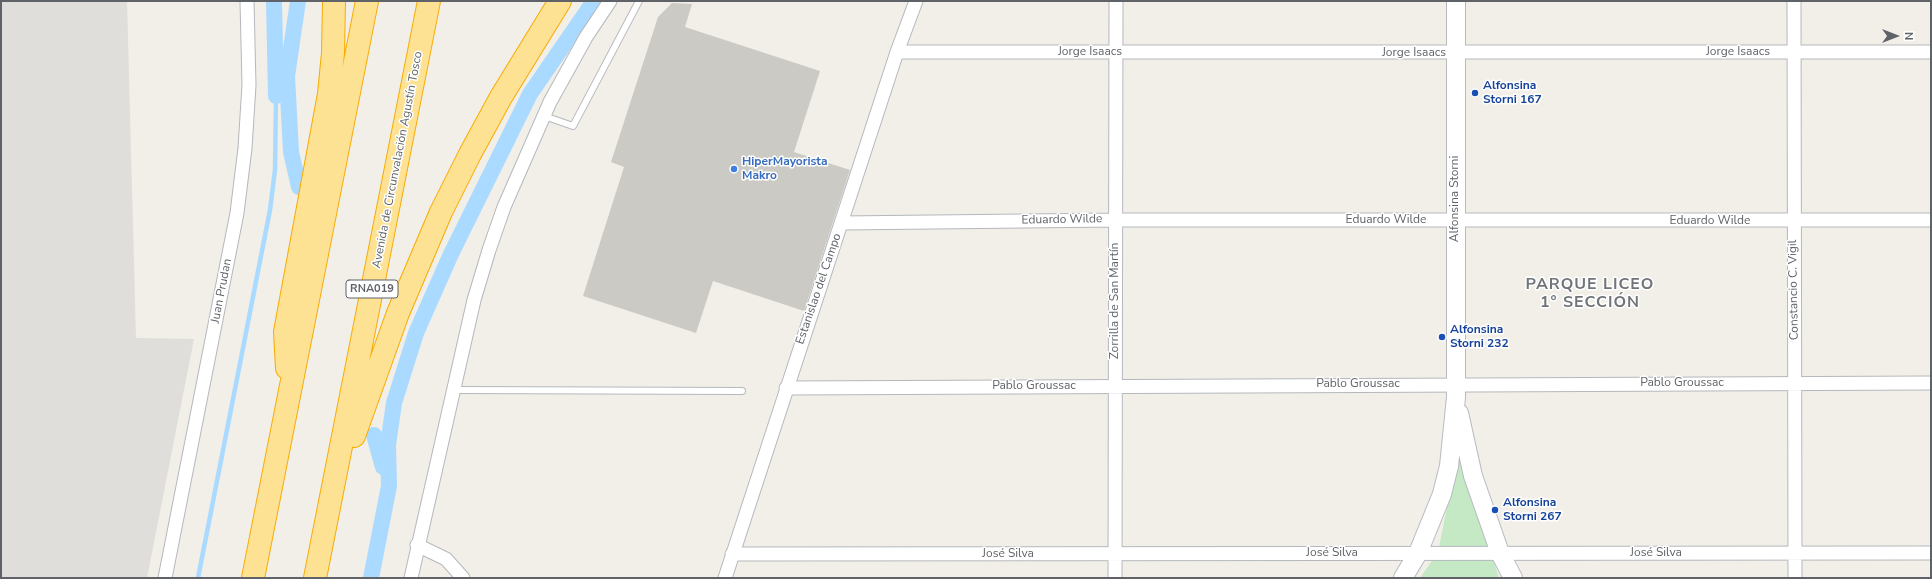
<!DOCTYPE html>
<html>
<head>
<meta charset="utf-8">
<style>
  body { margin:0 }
  #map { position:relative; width:1932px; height:579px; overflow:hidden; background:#f1efe8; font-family:"Nunito Sans",sans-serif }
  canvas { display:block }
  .frame { position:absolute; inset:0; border:2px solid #5f6368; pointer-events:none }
  .north { position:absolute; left:1876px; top:16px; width:40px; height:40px; -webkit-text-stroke:3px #fff; paint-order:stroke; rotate:90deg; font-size:11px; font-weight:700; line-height:16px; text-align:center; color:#5f6368 }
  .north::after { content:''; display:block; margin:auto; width:14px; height:18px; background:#5f6368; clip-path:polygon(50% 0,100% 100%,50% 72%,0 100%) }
</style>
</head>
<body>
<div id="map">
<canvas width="1932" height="579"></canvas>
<div class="frame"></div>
<div class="north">N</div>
</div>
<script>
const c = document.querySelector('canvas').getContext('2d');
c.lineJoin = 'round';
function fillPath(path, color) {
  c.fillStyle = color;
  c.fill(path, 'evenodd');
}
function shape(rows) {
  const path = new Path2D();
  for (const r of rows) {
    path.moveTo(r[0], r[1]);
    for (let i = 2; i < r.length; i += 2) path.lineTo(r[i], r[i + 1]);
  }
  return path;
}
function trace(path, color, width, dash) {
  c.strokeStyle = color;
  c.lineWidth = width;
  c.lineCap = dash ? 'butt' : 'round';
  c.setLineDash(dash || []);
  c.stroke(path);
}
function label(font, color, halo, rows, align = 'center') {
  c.font = font + ' "Nunito Sans",sans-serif';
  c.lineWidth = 3;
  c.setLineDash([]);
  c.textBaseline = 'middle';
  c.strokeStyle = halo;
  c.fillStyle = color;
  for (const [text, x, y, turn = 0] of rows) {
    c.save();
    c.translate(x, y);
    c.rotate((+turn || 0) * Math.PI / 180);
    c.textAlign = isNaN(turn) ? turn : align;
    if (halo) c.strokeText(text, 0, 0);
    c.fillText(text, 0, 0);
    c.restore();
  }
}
fillPath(shape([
  [1,1,127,1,136,338,194,339,147,578,1,578]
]), '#e0deda');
fillPath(shape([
  [1459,448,1499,578,1420,578,1438,552]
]), '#c5e8c5');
trace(shape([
  [198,578,270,210,275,170,276,96]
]), '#aadaff', 4.5);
trace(shape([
  [274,1,276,96],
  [298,1,287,76,291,152,299,187],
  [374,435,383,467],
  [371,578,389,486,388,445,394,403,416,333,451,254,530,94,594,1]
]), '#aadaff', 16);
fillPath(shape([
  [672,3,692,4,685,27,820,71,794,152,850,170,804,311,713,281,696,333,583,296,624,167,611,162,658,17]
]), '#cccac5');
const lane = shape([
  [544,116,573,126,639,1],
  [454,390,742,391]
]);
const street = shape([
  [1794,1,1795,578],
  [897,52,1931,52],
  [842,223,1115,220,1931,220],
  [786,388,1931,383],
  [417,545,446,559,463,578],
  [732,554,1931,553],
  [165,578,237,213,245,148,249,85,247,1],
  [411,578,474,300,489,250,504,207,550,102,586,37,610,1],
  [725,578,897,52,916,1],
  [1115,578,1116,1]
]);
const secondary = shape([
  [1459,413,1473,476,1500,553,1513,578],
  [1403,578,1418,553,1442,494,1449,466,1456,397,1456,1]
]);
const highway = shape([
  [287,368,285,332,329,94,333,53,334,1],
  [354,436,398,313,441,212,470,154,501,97,560,1],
  [253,578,367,1],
  [315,578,429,1]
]);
trace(lane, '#b5b8bc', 8);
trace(street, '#b5b8bc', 15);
trace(secondary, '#b6babf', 20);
trace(highway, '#f9ab00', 24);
trace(lane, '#fff', 6);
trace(street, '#fff', 13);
trace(secondary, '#fff', 18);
trace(highway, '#fde293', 22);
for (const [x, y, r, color] of [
  [1475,93,4,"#1a4fb4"],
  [734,169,4,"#3f7fe0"],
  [1442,337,4,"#1a4fb4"],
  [1495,510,4,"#1a4fb4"]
]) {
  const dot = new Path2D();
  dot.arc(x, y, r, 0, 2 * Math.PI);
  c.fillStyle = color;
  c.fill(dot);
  trace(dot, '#fff', 1.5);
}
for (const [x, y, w] of [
  [372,289,52]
]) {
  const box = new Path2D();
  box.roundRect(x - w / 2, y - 9, w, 18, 3);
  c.fillStyle = '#fff';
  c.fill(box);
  trace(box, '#5f6368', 1);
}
label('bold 11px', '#5f6368', null, [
  ["RNA019",372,289]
]);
label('12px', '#5f6368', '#fff', [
  ["Jorge Isaacs",1090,52],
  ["Jorge Isaacs",1738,52],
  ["Jorge Isaacs",1414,53],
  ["Avenida de Circunvalación Agustín Tosco",398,160,-79],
  ["Alfonsina Storni",1455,199,-90],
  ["Eduardo Wilde",1062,220,-1],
  ["Eduardo Wilde",1386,220],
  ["Eduardo Wilde",1710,221],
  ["Estanislao del Campo",819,289,-71],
  ["Constancio C. Vigil",1794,290,-91],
  ["Juan Prudan",222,291,-79],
  ["Zorrilla de San Martín",1115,301,-90],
  ["Pablo Groussac",1682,383],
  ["Pablo Groussac",1358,384],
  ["Pablo Groussac",1034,386],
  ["José Silva",1332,553],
  ["José Silva",1656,553],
  ["José Silva",1008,554]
]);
label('bold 12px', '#164399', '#fff', [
  ["Alfonsina",1483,86],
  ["Storni 167",1483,100],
  ["Alfonsina",1450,330],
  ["Storni 232",1450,344],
  ["Alfonsina",1503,503],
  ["Storni 267",1503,517]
], 'left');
label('bold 12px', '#366cbe', '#fff', [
  ["HiperMayorista",742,162],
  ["Makro",742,176]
], 'left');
c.letterSpacing = '1px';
label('bold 16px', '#70757a', '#fff', [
  ["PARQUE LICEO",1590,285],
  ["1° SECCIÓN",1590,303]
]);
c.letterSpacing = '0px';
</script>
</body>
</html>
